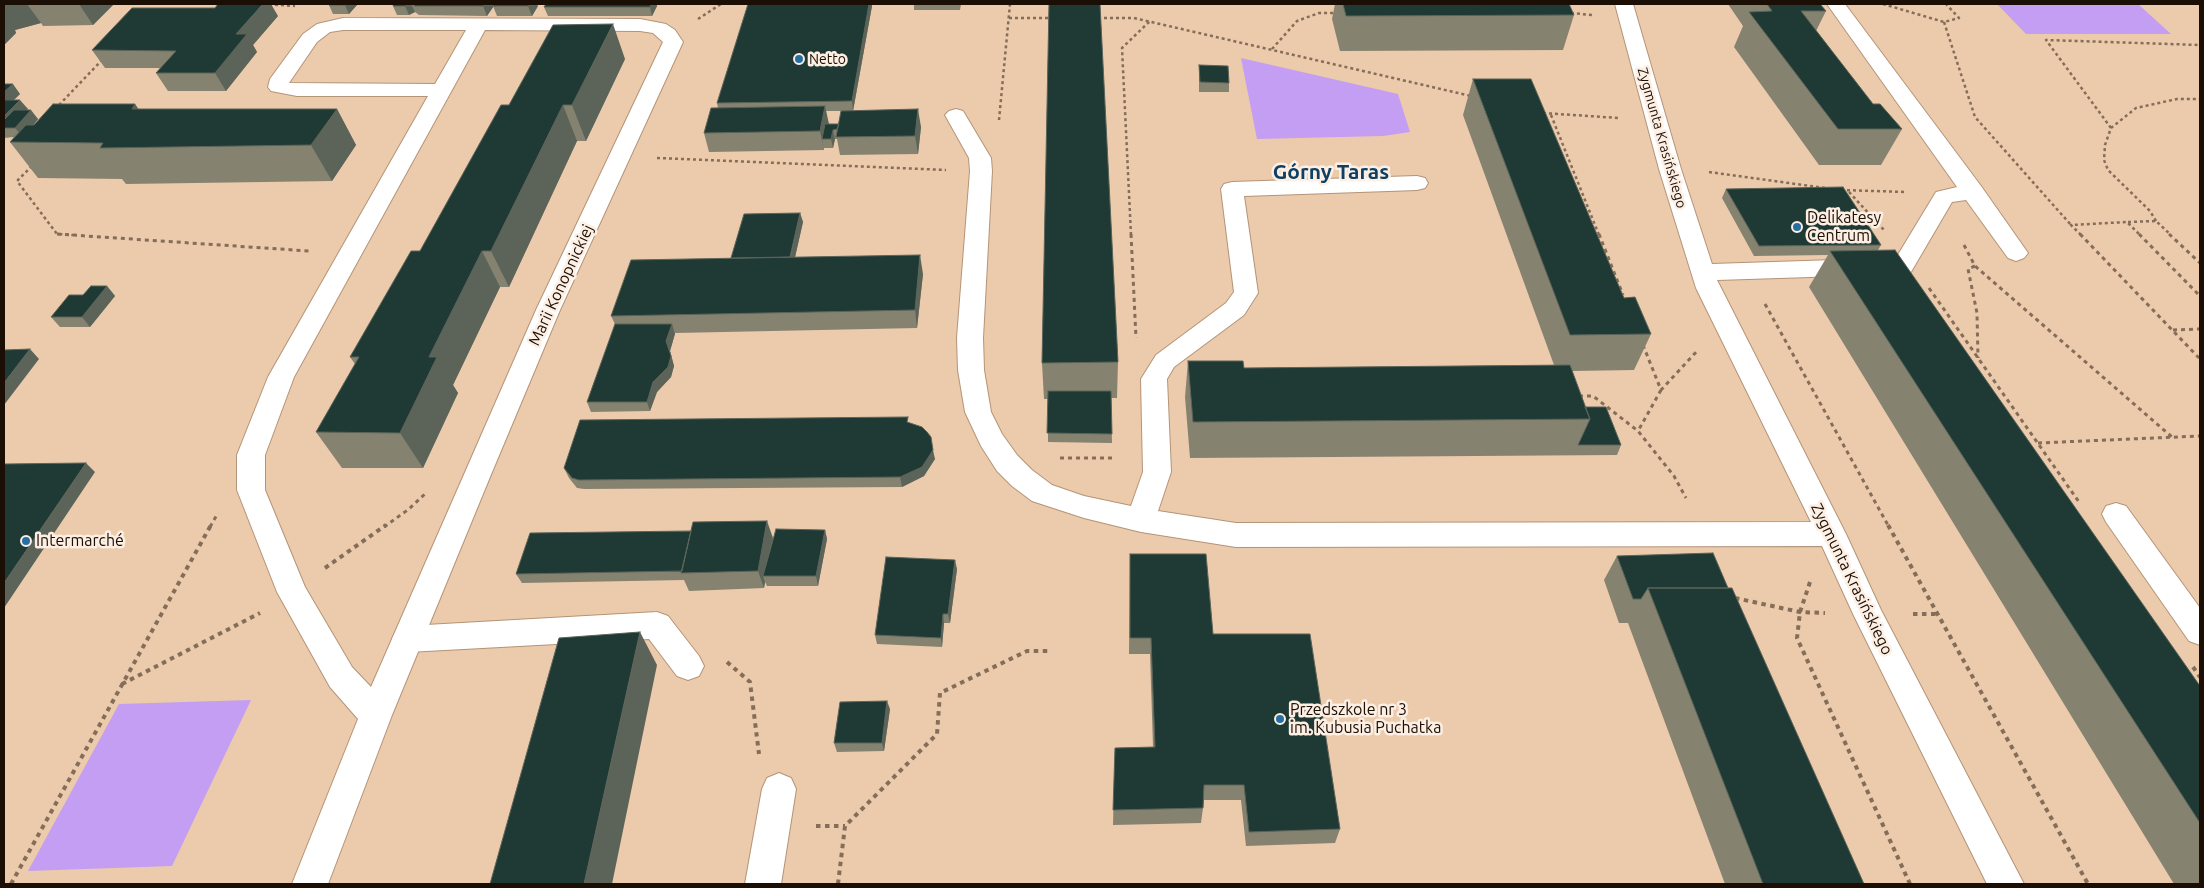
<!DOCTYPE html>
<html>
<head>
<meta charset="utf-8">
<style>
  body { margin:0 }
  #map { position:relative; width:2204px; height:888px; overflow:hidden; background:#eccaac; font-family:Ubuntu,sans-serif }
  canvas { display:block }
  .frame { position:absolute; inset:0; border:5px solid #1b0f05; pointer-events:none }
</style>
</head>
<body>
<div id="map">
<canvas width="2204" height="888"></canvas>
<div class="frame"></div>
</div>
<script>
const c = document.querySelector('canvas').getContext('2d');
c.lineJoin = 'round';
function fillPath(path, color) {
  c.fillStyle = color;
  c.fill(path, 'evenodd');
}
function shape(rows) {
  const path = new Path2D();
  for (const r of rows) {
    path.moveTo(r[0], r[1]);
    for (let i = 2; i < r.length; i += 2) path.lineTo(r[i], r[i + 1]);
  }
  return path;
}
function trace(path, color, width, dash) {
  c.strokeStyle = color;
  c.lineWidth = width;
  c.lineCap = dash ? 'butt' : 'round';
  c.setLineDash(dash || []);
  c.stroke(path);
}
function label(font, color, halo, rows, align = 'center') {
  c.font = font + ' Ubuntu,sans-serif';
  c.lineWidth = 5;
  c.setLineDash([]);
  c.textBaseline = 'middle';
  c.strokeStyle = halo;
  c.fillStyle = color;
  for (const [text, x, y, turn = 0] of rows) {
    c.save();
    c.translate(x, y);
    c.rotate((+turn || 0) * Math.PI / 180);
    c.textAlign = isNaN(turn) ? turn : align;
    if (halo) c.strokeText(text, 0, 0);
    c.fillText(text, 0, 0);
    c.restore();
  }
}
fillPath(shape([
  [1997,4,2138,4,2171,34,2026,34],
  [1241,58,1398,94,1410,132,1383,136,1257,139],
  [251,700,172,866,28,871,119,704]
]), '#c39ef2');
const service = shape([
  [2116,503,2126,506,2200,608,2200,645,2189,641,2106,522,2102,514,2106,506,2116,503],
  [657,612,668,616,699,656,704,666,699,676,688,680,677,676,649,639,408,652,397,649,392,639,397,629,408,626,657,612],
  [779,773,791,778,796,789,781,884,745,884,762,789,767,778,779,773]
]);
const minor = shape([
  [1615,4,1633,4,1681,169,1712,264,1896,258,1936,192,1957,187,1827,4,1845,4,1981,186,2028,253,2024,258,2016,261,2008,258,1966,200,1952,202,1911,272,1903,274,1717,280,1846,534,1881,610,2024,884,1987,884,1854,616,1822,546,1236,547,1141,532,1084,518,1032,501,1012,486,997,471,981,446,965,412,958,370,957,338,970,171,969,158,945,115,949,111,956,109,963,111,991,158,992,171,983,338,984,370,991,412,1002,434,1017,455,1032,470,1052,485,1084,496,1131,506,1143,472,1141,379,1156,355,1226,303,1234,292,1221,189,1224,184,1232,182,1417,176,1425,178,1428,183,1425,188,1417,190,1244,196,1258,293,1244,315,1174,367,1167,379,1171,472,1158,511,1236,523,1811,522,1696,288,1659,169,1615,4],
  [343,18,640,19,666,24,675,30,683,42,560,310,490,477,392,715,328,884,292,884,358,719,330,687,277,592,237,490,237,455,268,377,428,96,297,96,271,91,268,87,270,79,303,34,317,24,343,18],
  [343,30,466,30,435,84,289,83,317,42,330,32,343,30],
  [485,30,640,31,653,33,663,42,536,310,371,687,352,667,305,587,265,490,265,455,294,377,485,30]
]);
trace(service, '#b49477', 2);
trace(minor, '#b49477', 2);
trace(shape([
  [263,4,295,6],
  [1883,4,1944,22,1959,18,1946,4],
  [1571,13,1592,15],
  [1009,18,1052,18],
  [1098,18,1134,18,1471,96],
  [698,19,721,4],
  [1944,22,1975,117,2071,225],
  [1272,49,1297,21,1319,13,1337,13],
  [59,105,103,59],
  [1543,113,1619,118],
  [1551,115,1599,235],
  [999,120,1010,4],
  [2111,128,2046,40,2200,45],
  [657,158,946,170],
  [32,166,17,181,57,234,73,235],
  [1709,172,1825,188],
  [1841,190,1907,192],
  [1849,192,1884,230],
  [2156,221,2150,211,2108,170,2104,160,2105,145,2111,128,2136,108,2177,99,2200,99],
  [2128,222,2156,221,2171,235],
  [1131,235,1122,48,1150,21],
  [2081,235,2071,225,2127,222,2140,235]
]), '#856e59', 2.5, [3, 3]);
trace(shape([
  [57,234,309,251],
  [1131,234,1136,338],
  [1599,234,1623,295],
  [2080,234,2200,359],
  [2139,234,2200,296],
  [2169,234,2200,263],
  [1964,245,1975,266,2172,437],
  [1975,266,1968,269,1977,313,1978,358],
  [1929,288,2079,502],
  [1765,304,1889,527],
  [2173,330,2200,329],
  [1643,345,1661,390,1698,350],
  [1661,390,1638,431,1674,476,1686,498],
  [1579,396,1593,396,1638,431],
  [2038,443,2200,436],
  [1060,458,1116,458],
  [210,527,218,513],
  [384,527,409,509,426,493]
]), '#856e59', 3, [4, 4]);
trace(shape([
  [1888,525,2088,884],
  [325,568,386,525],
  [1810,582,1800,612,1797,638,1910,884],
  [1735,598,1800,612,1825,613],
  [1913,614,1939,614],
  [727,662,750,682,759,754],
  [2193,667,2200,677],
  [122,684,260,613],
  [816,826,845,826],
  [11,884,211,525],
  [838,884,845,826,937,734,940,693,1027,651,1048,651]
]), '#856e59', 4, [4.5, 4.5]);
fillPath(service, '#fff');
fillPath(minor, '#fff');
fillPath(shape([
  [4,4,114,4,93,25,43,26,41,23,15,30,16,33,4,45],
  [330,4,357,4,357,5,349,14,333,14,329,5],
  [394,4,493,4,494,6,538,6,532,16,497,16,493,6,487,16,419,15,415,12,409,15,397,15,393,6],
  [546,4,657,4,657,6,652,16,548,16,544,7],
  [914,4,961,4,960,10,914,10],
  [1049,4,1329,4,1113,4,1113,5,1100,5,1118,362,1117,398,1111,398,1112,443,1048,442,1048,399,1044,399,1042,363],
  [1335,4,1569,4,1574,15,1563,50,1340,51,1332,19],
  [1728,4,1820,4,1826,11,1816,31,1873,104,1902,129,1881,165,1819,165,1734,47,1743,26],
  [872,6,853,111,921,127,918,154,840,155,837,139,835,139,833,148,824,148,824,150,709,152,704,133,718,108,717,103],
  [826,111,844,111,839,124,828,124],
  [278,16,253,45,257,52,226,91,168,91,156,73,160,68,105,68,92,50],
  [625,59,586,141,577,141,509,287,500,287,453,385,458,393,423,468,342,468,316,432,355,364,350,357,420,251,509,105],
  [1199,65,1229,83,1229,92,1199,92],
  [1473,79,1624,298,1651,334,1634,370,1572,371,1585,407,1621,445,1617,455,1190,458,1185,397,1188,361,1244,368,1554,365,1463,115],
  [4,84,20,94,14,100,28,109,27,110,38,119,34,125,135,104,138,109,337,109,356,145,332,181,126,184,122,179,38,178,10,142,14,137,4,138],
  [1726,189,1881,245,1878,250,2200,686,2200,884,2174,884,1809,287,1828,255,1754,256,1722,198],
  [800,213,803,222,795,257,923,274,917,328,675,333,670,351,674,366,671,377,657,392,650,411,591,412,587,402,615,324,611,316,731,258],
  [107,286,115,296,90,327,60,327,51,317,83,295],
  [909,423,935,459,924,476,902,487,584,489,577,488,569,478,564,468],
  [825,530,827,539,818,586,767,586,765,582,764,588,689,591,684,580,522,583,516,574,773,539],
  [1130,554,1213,634,1340,829,1335,843,1246,846,1241,800,1204,800,1203,808,1201,823,1113,825,1115,748,1153,747,1150,654,1129,654],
  [1617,556,1728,588,1864,884,1725,884,1628,623,1619,623,1604,580],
  [957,569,950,623,944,623,942,647,877,644,875,635],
  [890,709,884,751,837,752,834,743]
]), '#868270');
fillPath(shape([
  [4,4,27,4,41,23,15,30,16,33,4,45],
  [79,4,114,4,93,25],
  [263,4,271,4,278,16,253,45,257,52,226,91,215,73,236,34],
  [346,4,357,4,357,5,349,14,345,5],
  [408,4,411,4,415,12,409,15,405,6],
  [485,4,493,4,494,6,487,16,483,6],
  [530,4,537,4,538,6,532,16,528,6],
  [651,4,657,4,657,6,652,16,650,7],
  [869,4,872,4,872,6,853,111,852,101],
  [613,24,625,59,586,141,572,105],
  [13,84,20,94,4,109,4,92],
  [20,100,28,109,9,128,4,128,4,116],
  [135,104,159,139,132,109],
  [563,105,577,141,509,287,491,251],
  [825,106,829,124,822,139,824,150,820,131],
  [337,109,356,145,332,181,311,145],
  [918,109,921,127,918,154,915,136],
  [31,110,38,119,23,137,15,128],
  [833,130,835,139,833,148,831,139],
  [800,213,803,222,791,275,789,265],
  [482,251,500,287,453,385,458,393,423,468,400,433,429,357],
  [920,255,923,274,917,328,915,310],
  [107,286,115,296,90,327,82,317],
  [672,324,675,334,670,351,674,366,671,377,657,392,650,411,647,402],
  [30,349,39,359,4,405,4,383],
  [933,450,935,459,924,476,902,487,900,477],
  [86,463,95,472,4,608,4,583],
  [767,521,773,538,763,576,765,582,764,588,758,571],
  [825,530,827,539,818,586,816,576],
  [955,560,957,569,950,623,948,614],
  [943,614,944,623,942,647,941,638],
  [640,632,657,665,612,884,584,884],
  [887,701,890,709,884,751,882,743]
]), '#5c6459');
const building = shape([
  [218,4,263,4,236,34,247,34,215,73,156,73,176,51,92,50,132,8,215,8,218,4],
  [330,4,346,4,345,5,329,5,330,4],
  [394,4,408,4,405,6,393,6,394,4],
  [412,4,485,4,483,6,415,6,412,4],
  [495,4,530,4,528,6,493,6,495,4],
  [546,4,651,4,650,7,544,7,546,4],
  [748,4,869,4,852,101,717,103,748,4],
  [1049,4,1100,4,1118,362,1042,363,1049,4],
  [1343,4,1569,4,1574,15,1346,16,1343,4],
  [1767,4,1820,4,1826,11,1801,11,1873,104,1880,104,1902,129,1838,129,1749,12,1772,11,1767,4],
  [613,24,572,105,563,105,491,251,482,251,429,357,437,357,400,433,316,432,359,357,350,357,411,251,420,251,501,105,509,105,553,25,613,24],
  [1199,65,1228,66,1229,83,1200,82,1199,65],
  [1473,79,1531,79,1624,298,1635,297,1651,334,1570,335,1473,79],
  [4,84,13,84,4,92,4,84],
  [4,100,20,100,4,116,4,100],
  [53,104,135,104,132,109,337,109,311,145,100,148,103,143,10,142,26,125,34,125,53,104],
  [825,106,820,131,704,133,711,108,825,106],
  [918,109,915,136,836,137,841,111,918,109],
  [14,110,31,110,15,128,4,128,4,120,14,110],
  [825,124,839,124,837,129,833,130,831,139,822,139,825,124],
  [1843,187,1881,245,1759,246,1726,189,1843,187],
  [800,213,790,257,731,258,744,214,800,213],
  [1895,250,2200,686,2200,823,1830,251,1895,250],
  [920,255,915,310,611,316,631,260,920,255],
  [91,286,107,286,82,317,51,317,69,295,83,295,91,286],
  [615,324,672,324,666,341,671,356,668,367,653,382,647,402,587,402,615,324],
  [30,349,4,383,4,350,30,349],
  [1188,361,1243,361,1244,368,1570,365,1590,419,1193,422,1188,361],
  [1048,391,1111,391,1112,434,1047,433,1048,391],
  [1585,407,1606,407,1621,445,1578,445,1590,419,1585,407],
  [908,417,907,422,922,427,927,432,931,437,933,450,922,467,900,477,579,480,572,478,564,468,580,420,908,417],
  [86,463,4,583,4,464,86,463],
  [767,521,758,571,681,573,693,522,767,521],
  [776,529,825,530,816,576,763,576,776,529],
  [691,531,682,571,516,574,530,533,691,531],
  [1713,553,1728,588,1648,588,1641,599,1633,599,1617,556,1713,553],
  [1130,554,1206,554,1213,634,1310,634,1340,829,1249,832,1244,785,1204,785,1203,808,1113,810,1115,748,1155,747,1151,638,1130,638,1130,554],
  [886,557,955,560,948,614,943,614,941,638,875,635,886,557],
  [1648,588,1732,588,1864,884,1763,884,1648,588],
  [640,632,584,884,490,884,559,638,640,632],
  [887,701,882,743,834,743,840,702,887,701]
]);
fillPath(building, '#1f3935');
trace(building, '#5c6459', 1);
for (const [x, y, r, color] of [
  [799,59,5,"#276fa3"],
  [1797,227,5,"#276fa3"],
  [26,541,5,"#276fa3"],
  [1280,719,5,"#276fa3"]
]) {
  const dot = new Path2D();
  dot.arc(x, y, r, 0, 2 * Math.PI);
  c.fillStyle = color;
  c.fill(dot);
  trace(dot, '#fdefe3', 2);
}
label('14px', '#1b0f05', '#fdefe3', [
  ["Netto",809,59]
], 'left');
label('14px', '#1b0f05', '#fdefe3', [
  ["Zygmunta Krasińskiego",1662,138,74]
]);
label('16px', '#1b0f05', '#fdefe3', [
  ["Delikatesy",1807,218],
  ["Centrum",1807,236],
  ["Intermarché",36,541],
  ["Przedszkole nr 3",1290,710],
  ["im. Kubusia Puchatka",1290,728]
], 'left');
label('16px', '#1b0f05', '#fdefe3', [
  ["Marii Konopnickiej",561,285,-65],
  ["Zygmunta Krasińskiego",1852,579,64]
]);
label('bold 21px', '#0d4064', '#fdefe3', [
  ["Górny Taras",1331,172]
]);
</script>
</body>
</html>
